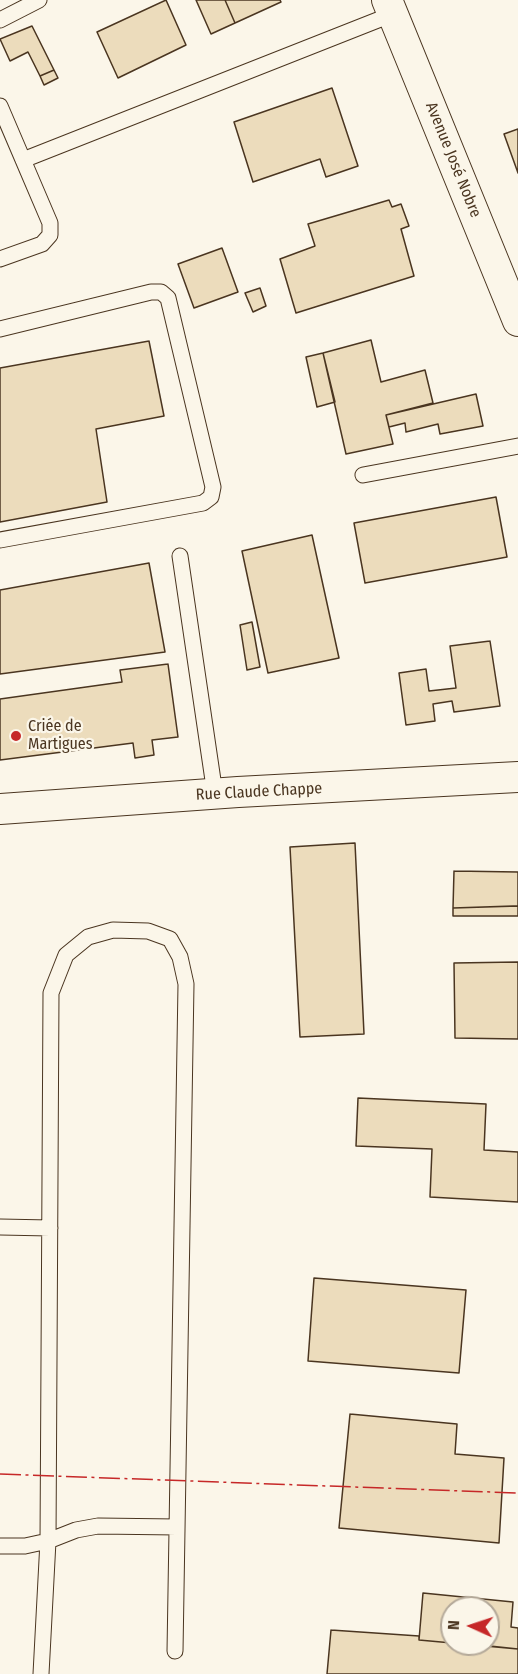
<!DOCTYPE html>
<html>
<head>
<meta charset="utf-8">
<style>
  body { margin:0 }
  #map { position:relative; width:518px; height:1674px; overflow:hidden; background:#fbf6e9; font-family:"Fira Sans Condensed",sans-serif }
  canvas { display:block }
  .north { position:absolute; left:440px; top:1596px; width:60px; height:60px; box-sizing:border-box; background:#fbf6e9; border:2px solid #b4a999; border-radius:50%; rotate:273deg; font-size:16px; font-weight:700; line-height:24px; text-align:center; color:#4a3520 }
  .north::after { content:''; display:block; margin:auto; width:21px; height:27px; background:#c62828; clip-path:polygon(50% 0,100% 100%,50% 72%,0 100%) }
</style>
</head>
<body>
<div id="map">
<canvas width="518" height="1674"></canvas>
<div class="north">N</div>
</div>
<script>
const c = document.querySelector('canvas').getContext('2d');
c.lineJoin = 'round';
function fillPath(path, color) {
  c.fillStyle = color;
  c.fill(path, 'evenodd');
}
function shape(rows) {
  const path = new Path2D();
  for (const r of rows) {
    path.moveTo(r[0], r[1]);
    for (let i = 2; i < r.length; i += 2) path.lineTo(r[i], r[i + 1]);
  }
  return path;
}
function trace(path, color, width, dash) {
  c.strokeStyle = color;
  c.lineWidth = width;
  c.lineCap = dash ? 'butt' : 'round';
  c.setLineDash(dash || []);
  c.stroke(path);
}
function label(font, color, halo, rows, align = 'center') {
  c.font = font + ' "Fira Sans Condensed",sans-serif';
  c.lineWidth = 4.5;
  c.setLineDash([]);
  c.textBaseline = 'middle';
  c.strokeStyle = halo;
  c.fillStyle = color;
  for (const [text, x, y, turn = 0] of rows) {
    c.save();
    c.translate(x, y);
    c.rotate((+turn || 0) * Math.PI / 180);
    c.textAlign = isNaN(turn) ? turn : align;
    if (halo) c.strokeText(text, 0, 0);
    c.fillText(text, 0, 0);
    c.restore();
  }
}
const building = shape([
  [166,0,186,45,118,78,97,32,166,0],
  [196,0,225,0,235,23,211,34,196,0],
  [225,0,280,0,281,2,235,23,225,0],
  [32,26,54,70,40,76,28,52,10,61,0,39,32,26],
  [54,70,58,78,44,85,40,76,54,70],
  [332,88,358,166,326,177,320,159,253,182,234,122,332,88],
  [518,129,518,173,504,134,518,129],
  [389,200,392,207,401,204,409,226,401,229,414,276,296,313,280,259,315,246,308,224,389,200],
  [222,248,238,292,194,308,178,264,222,248],
  [260,288,266,306,253,312,245,293,260,288],
  [371,340,381,382,425,370,433,403,386,415,393,444,346,454,323,353,371,340],
  [149,341,164,416,96,429,107,502,0,522,0,368,149,341],
  [323,353,335,402,317,407,306,357,323,353],
  [476,394,483,426,440,434,438,424,406,432,405,423,389,427,386,415,476,394],
  [496,497,507,557,365,583,354,523,496,497],
  [312,535,339,658,268,673,242,551,312,535],
  [149,563,165,652,0,674,0,590,149,563],
  [252,622,260,667,247,670,240,625,252,622],
  [490,641,500,706,454,712,452,701,433,704,435,721,406,725,399,673,426,669,429,691,456,688,450,646,490,641],
  [168,664,178,737,152,740,154,755,135,758,133,743,0,760,0,699,122,682,120,670,168,664],
  [355,843,364,1034,300,1037,290,847,355,843],
  [454,871,518,872,518,906,453,908,454,871],
  [513,906,518,906,518,916,453,916,453,908,513,906],
  [518,962,518,1039,455,1038,454,963,518,962],
  [358,1098,486,1104,484,1150,518,1152,518,1202,430,1197,432,1149,356,1146,358,1098],
  [314,1278,466,1290,459,1373,308,1361,314,1278],
  [350,1414,457,1424,455,1454,504,1458,499,1543,339,1528,350,1414],
  [423,1593,513,1602,511,1627,518,1628,518,1649,471,1644,488,1644,488,1608,452,1608,452,1643,419,1640,423,1593],
  [331,1630,419,1636,419,1640,518,1649,518,1674,327,1674,331,1630]
]);
fillPath(building, '#ecdcbc');
trace(building, '#4a3520', 1.5);
const lane = shape([
  [0,20,39,0],
  [0,106,50,223,50,235,42,244,0,259],
  [23,160,393,14],
  [0,329,151,292,161,292,168,298,213,487,211,497,203,503,0,540],
  [363,475,518,446],
  [180,556,215,794],
  [0,1227,50,1228],
  [0,1546,25,1546,48,1541,76,1530,98,1526,177,1527],
  [41,1674,48,1541,51,993,66,955,88,937,113,930,148,931,170,939,180,957,186,984,175,1651]
]);
const street = shape([
  [387,0,518,321],
  [0,809,238,792,518,777]
]);
trace(lane, '#4a3520', 17);
trace(street, '#4a3520', 32);
trace(lane, '#fbf6e9', 15);
trace(street, '#fbf6e9', 30);
trace(shape([
  [0,1474,518,1493]
]), '#c62828', 1.5, [21, 4.5, 3, 4.5]);
for (const [x, y, r, color] of [
  [16,736,6,"#c62828"]
]) {
  const dot = new Path2D();
  dot.arc(x, y, r, 0, 2 * Math.PI);
  c.fillStyle = color;
  c.fill(dot);
  trace(dot, '#fbf6e9', 2);
}
label('16px', '#4a3520', '#fbf6e9', [
  ["Avenue José Nobre",453,160,68],
  ["Rue Claude Chappe",259,792,-3]
]);
label('16px', '#4a3520', '#fbf6e9', [
  ["Criée de",28,727],
  ["Martigues",28,745]
], 'left');
</script>
</body>
</html>
